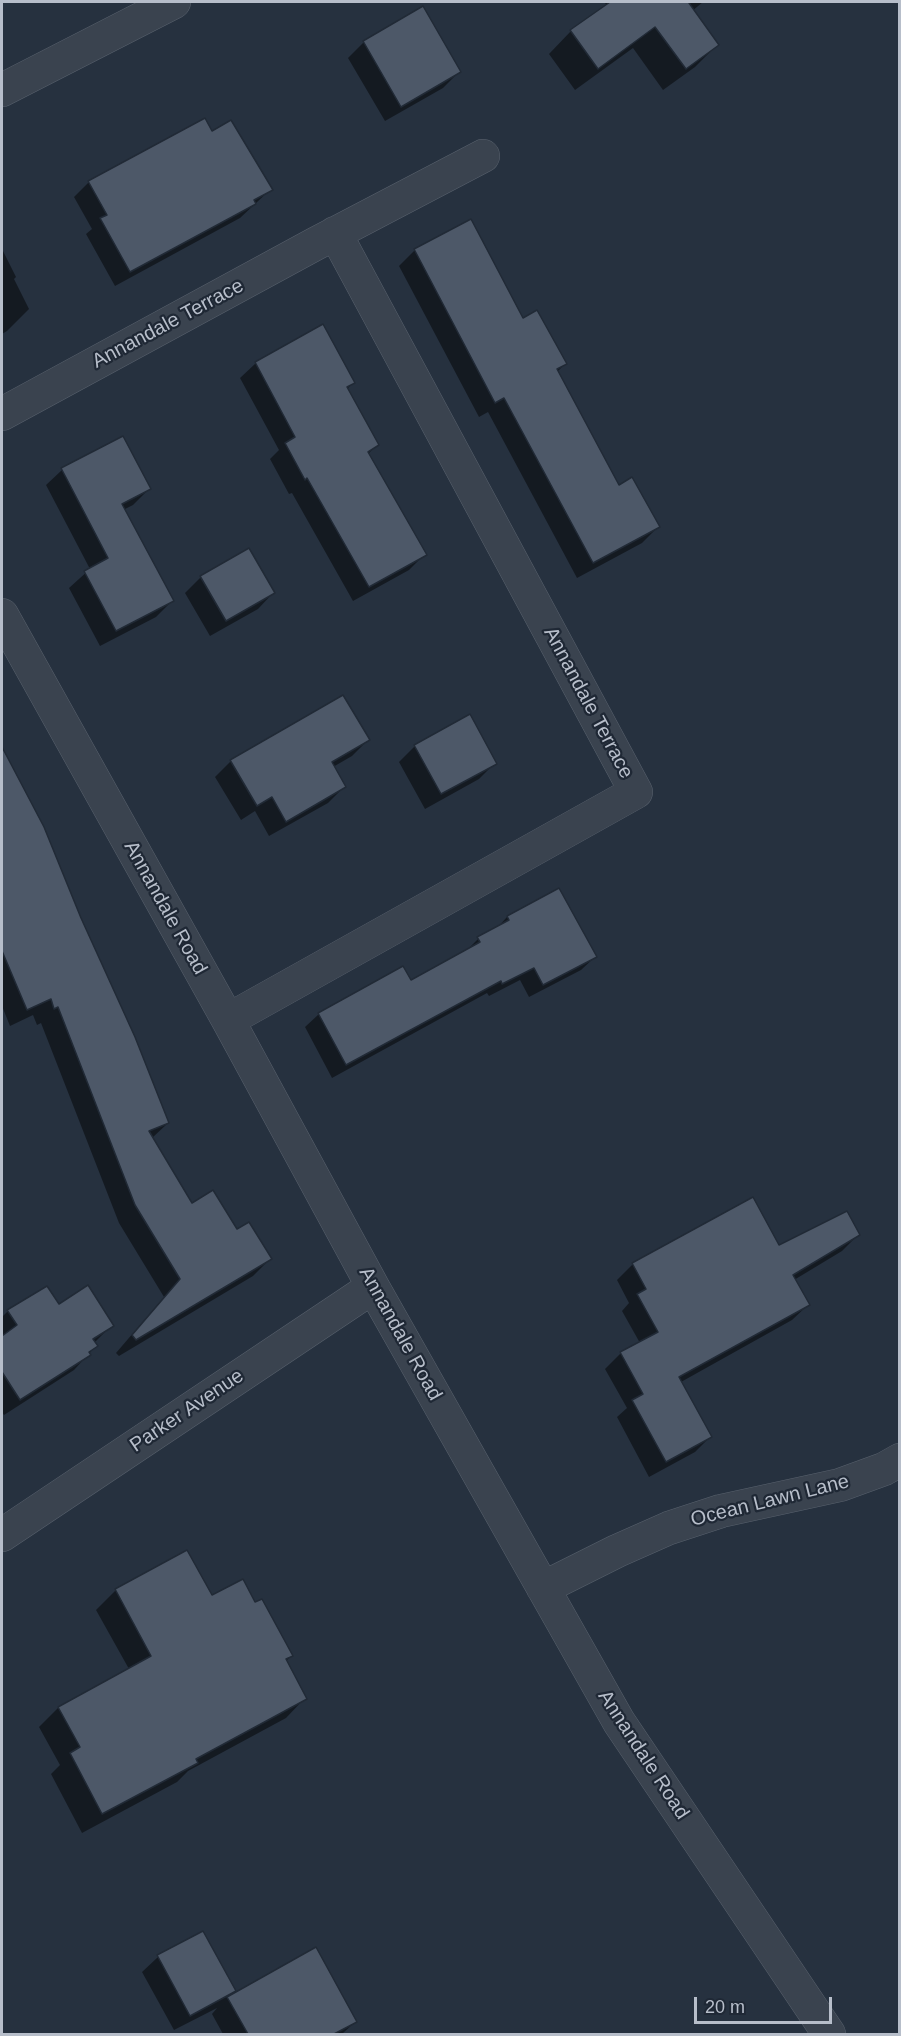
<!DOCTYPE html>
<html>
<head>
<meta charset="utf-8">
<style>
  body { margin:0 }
  #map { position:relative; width:901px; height:2036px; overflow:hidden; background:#26313f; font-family:Arial,sans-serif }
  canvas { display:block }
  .frame { position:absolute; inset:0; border:3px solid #b7beca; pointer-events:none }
  .scale { position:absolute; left:694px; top:1997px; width:138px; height:27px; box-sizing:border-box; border:3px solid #b7beca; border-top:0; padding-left:8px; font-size:18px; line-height:21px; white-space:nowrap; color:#b7beca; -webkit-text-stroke:4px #1f2835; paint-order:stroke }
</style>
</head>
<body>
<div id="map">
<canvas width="901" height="2036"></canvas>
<div class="frame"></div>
<div class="scale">20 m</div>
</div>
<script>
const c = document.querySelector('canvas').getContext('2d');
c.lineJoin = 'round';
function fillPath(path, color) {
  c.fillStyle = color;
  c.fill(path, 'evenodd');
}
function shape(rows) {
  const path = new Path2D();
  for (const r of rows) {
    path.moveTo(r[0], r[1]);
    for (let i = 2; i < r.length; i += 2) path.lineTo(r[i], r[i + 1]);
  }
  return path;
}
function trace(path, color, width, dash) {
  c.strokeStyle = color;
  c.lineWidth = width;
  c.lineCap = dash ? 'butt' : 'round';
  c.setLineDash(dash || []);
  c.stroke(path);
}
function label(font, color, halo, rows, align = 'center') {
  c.font = font + ' Arial,sans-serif';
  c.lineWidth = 4.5;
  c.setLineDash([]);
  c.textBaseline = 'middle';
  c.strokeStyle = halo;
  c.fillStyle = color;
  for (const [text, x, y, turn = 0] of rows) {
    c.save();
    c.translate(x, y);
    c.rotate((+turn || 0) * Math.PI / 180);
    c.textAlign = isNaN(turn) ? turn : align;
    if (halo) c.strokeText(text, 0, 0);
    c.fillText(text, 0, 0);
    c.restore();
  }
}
fillPath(shape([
  [604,2,703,2,692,11,717,45,695,67,663,90,633,48,575,90,549,54,571,31,607,5],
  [364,42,459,72,443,88,385,121,348,58],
  [212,133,271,189,240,218,115,286,86,234,92,229,74,197,89,182],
  [2,249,16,277,14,279,29,309,7,331,2,334],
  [415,250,523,320,565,364,557,372,618,487,658,527,642,543,577,578,488,412,479,417,399,266],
  [256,363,354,382,347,389,377,445,368,454,425,554,409,570,353,601,292,493,289,494,270,459,279,450,240,378],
  [122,438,149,489,133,505,123,510,172,601,156,617,100,646,69,588,90,569,46,485,62,470],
  [201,577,273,593,258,609,210,636,185,593],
  [368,740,352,756,333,767,344,787,328,803,269,836,255,811,241,820,215,777,231,761],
  [415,746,495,763,479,779,425,809,399,762],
  [2,751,43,828,80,919,168,1123,151,1139,191,1205,236,1231,270,1259,253,1276,119,1356,116,1353,164,1297,119,1223,41,1023,37,1025,33,1015,10,1026,2,1006],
  [559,890,595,957,581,970,529,997,520,980,489,996,487,993,332,1078,305,1027,319,1014,411,982,464,953,478,939,497,928,507,917],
  [858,1235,842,1251,794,1280,808,1305,792,1320,681,1382,710,1437,695,1452,649,1477,617,1417,627,1408,605,1369,621,1353,640,1343,622,1311,629,1303,617,1280,633,1264,778,1247],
  [8,1311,112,1325,94,1343,96,1346,74,1370,4,1415,2,1412,2,1317],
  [116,1590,211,1598,254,1604,291,1656,286,1661,305,1698,286,1718,188,1771,177,1782,82,1833,51,1774,60,1765,39,1727,58,1708,129,1669,96,1610],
  [158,1957,234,1991,229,1996,355,2022,342,2034,223,2034,212,2014,217,2008,174,2030,142,1972]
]), '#0007');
const building = shape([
  [610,2,691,2,689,3,719,45,686,69,655,27,598,69,570,30,610,2],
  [423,6,461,72,401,107,363,41,423,6],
  [205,118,212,131,231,120,273,190,254,200,256,204,130,272,100,218,107,215,88,181,205,118],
  [471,219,523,318,537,310,567,364,557,369,619,485,632,477,660,527,593,563,504,398,495,403,414,249,471,219],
  [323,324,355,383,347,387,379,445,368,452,427,555,369,587,307,478,305,480,285,443,295,437,255,362,323,324],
  [123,436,151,489,122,504,174,601,116,631,84,571,108,558,61,468,123,436],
  [249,548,275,593,226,621,200,576,249,548],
  [343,695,370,740,332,762,346,787,286,822,272,797,257,806,230,760,343,695],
  [470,714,497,764,441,794,414,745,470,714],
  [2,747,44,827,81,918,135,1037,169,1123,149,1131,192,1203,213,1190,237,1229,249,1222,272,1259,136,1340,132,1335,180,1279,135,1205,58,1007,54,1009,51,999,27,1010,2,951,2,747],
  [559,888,597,957,543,985,534,968,502,984,501,981,346,1065,318,1013,403,966,411,980,480,942,477,937,509,920,507,916,559,888],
  [753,1197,779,1245,847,1211,860,1235,793,1275,810,1305,679,1377,712,1437,666,1462,632,1400,643,1394,620,1352,658,1332,637,1294,646,1289,632,1263,753,1197],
  [88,1285,114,1326,93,1339,98,1346,89,1352,91,1355,20,1400,2,1372,2,1336,17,1325,7,1310,47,1286,59,1304,88,1285],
  [187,1550,212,1595,243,1579,255,1602,262,1599,293,1656,286,1659,307,1699,196,1759,198,1763,102,1814,70,1753,80,1747,58,1707,151,1656,115,1589,187,1550],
  [203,1931,236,1991,190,2016,157,1955,203,1931],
  [316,1947,357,2022,334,2034,248,2034,227,1997,316,1947]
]);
fillPath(building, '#4d5868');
trace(building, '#212a36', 1.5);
const minor = shape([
  [2,90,174,2],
  [2,414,315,244,483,156],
  [2,615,228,1020,373,1287,619,1722,829,2034],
  [228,1020,636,792,335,233],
  [2,1535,373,1287],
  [543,1588,617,1551,669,1528,721,1511,840,1485,884,1469,900,1460]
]);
trace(minor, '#58616d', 34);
trace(minor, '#3a434f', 33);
label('20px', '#b7beca', '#1f2835', [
  ["Annandale Terrace",168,324,-28],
  ["Annandale Terrace",588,703,62],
  ["Annandale Road",165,908,61],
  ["Annandale Road",400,1334,61],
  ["Parker Avenue",187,1411,-34],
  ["Ocean Lawn Lane",770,1501,-14],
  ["Annandale Road",643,1755,57]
]);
</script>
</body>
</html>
